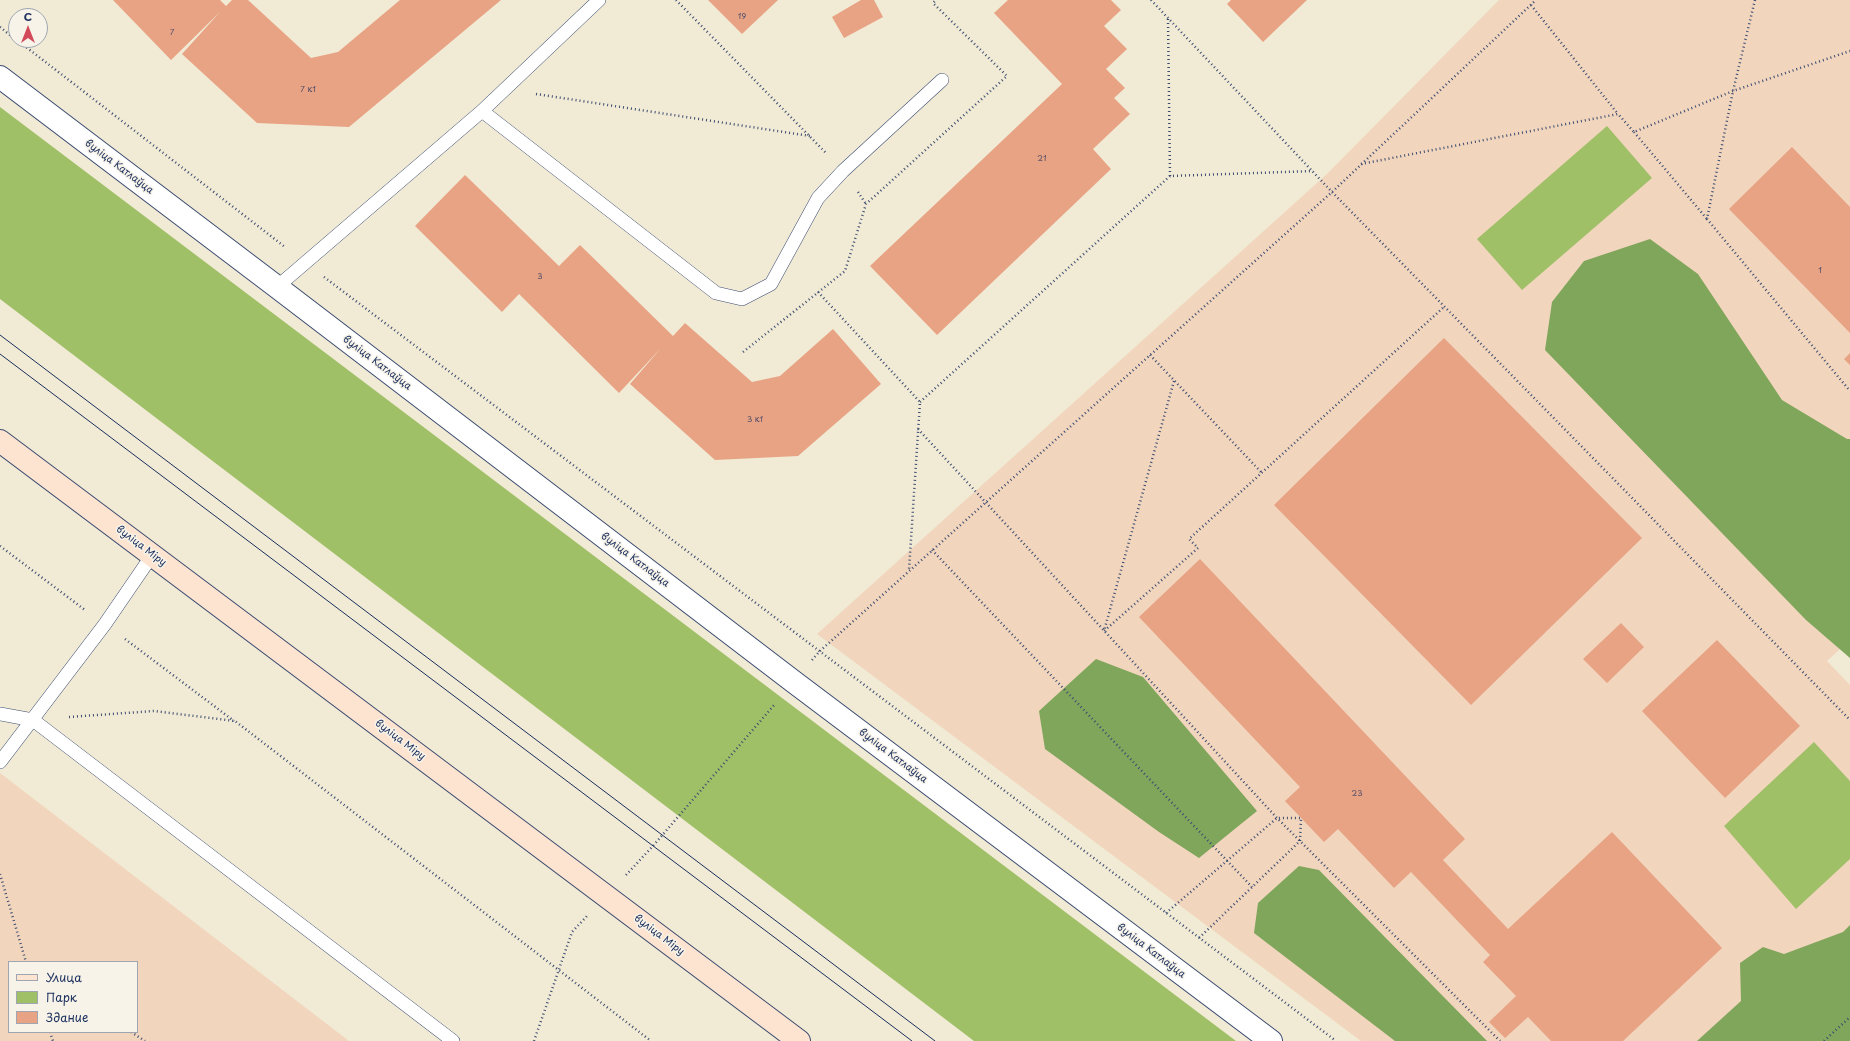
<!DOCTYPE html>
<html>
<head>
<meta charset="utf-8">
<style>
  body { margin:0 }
  #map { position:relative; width:1850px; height:1041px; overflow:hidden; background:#f1ead5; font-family:"Playpen Sans",sans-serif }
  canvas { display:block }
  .legend { position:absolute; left:8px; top:961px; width:130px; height:72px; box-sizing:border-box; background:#f7f3e8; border:1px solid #9fa5b1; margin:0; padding:5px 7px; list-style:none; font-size:12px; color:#1b2f5e }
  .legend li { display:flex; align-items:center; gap:8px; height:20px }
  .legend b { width:20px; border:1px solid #9fa5b1 }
  .north { position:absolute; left:8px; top:8px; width:40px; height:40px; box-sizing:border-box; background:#f7f3e8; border:1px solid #9fa5b1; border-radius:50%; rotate:0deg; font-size:11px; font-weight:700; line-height:16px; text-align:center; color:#1b2f5e }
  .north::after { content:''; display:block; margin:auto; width:14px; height:18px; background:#d1495b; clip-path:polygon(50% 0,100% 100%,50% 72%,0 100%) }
</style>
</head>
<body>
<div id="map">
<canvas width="1850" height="1041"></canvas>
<ul class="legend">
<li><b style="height:5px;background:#fde4d1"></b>Улица</li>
<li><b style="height:11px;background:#a0c068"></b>Парк</li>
<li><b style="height:11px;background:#e8a384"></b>Здание</li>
</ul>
<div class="north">С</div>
</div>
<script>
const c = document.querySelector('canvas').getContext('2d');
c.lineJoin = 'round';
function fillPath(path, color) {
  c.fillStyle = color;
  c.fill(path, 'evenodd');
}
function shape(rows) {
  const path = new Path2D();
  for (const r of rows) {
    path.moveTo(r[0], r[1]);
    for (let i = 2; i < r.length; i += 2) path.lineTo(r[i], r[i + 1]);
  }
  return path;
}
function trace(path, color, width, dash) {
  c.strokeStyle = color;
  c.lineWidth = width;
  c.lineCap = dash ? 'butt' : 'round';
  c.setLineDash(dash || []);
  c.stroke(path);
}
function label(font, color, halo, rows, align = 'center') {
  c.font = font + ' "Playpen Sans",sans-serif';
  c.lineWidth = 3;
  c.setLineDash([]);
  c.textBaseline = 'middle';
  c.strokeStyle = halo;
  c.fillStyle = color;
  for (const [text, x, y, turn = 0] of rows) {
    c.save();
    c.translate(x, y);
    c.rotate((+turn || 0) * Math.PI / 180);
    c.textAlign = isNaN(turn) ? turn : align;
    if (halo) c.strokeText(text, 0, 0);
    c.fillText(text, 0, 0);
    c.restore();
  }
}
fillPath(shape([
  [1499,0,1850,0,1850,640,1827,661,1850,685,1850,987,1792,1041,1361,1041,817,634,1327,174],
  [0,773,349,1041,0,1041],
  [9,962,137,962,137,1032,9,1032]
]), '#f1d5bd');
fillPath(shape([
  [0,107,1236,1041,974,1041,0,299],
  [1607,126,1652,178,1522,290,1477,239],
  [1814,742,1850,781,1850,859,1796,909,1724,826]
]), '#a0c068');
fillPath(shape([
  [1650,239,1698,274,1782,400,1847,439,1850,439,1850,658,1806,620,1545,350,1552,302,1584,261],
  [1096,659,1143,677,1257,811,1199,858,1159,832,1045,749,1039,711],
  [1299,866,1319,870,1487,1041,1395,1041,1254,933,1258,903],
  [1850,925,1850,1041,1697,1041,1741,1001,1740,963,1763,947,1784,954,1843,932]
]), '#80a65c');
fillPath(shape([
  [113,0,220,0,226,6,232,0,248,0,311,58,338,52,400,0,501,0,349,127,257,123,182,54,220,12,171,60],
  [708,0,778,0,742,34],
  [861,0,874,0,883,17,844,38,832,17],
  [1008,0,1111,0,1121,10,1104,26,1127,49,1106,69,1125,88,1114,98,1130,114,1093,149,1111,169,937,335,870,266,1062,84,994,13],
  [1231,0,1307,0,1263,42,1227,4],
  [1792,147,1850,207,1850,333,1729,209],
  [465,175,559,266,580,245,673,336,685,323,752,382,780,376,833,329,881,384,798,456,715,460,630,384,661,348,619,393,519,294,502,312,415,226],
  [1444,338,1642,538,1471,705,1274,505],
  [1850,353,1850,365,1844,359],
  [1200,559,1465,839,1443,860,1508,929,1612,832,1722,948,1623,1041,1551,1041,1528,1017,1505,1038,1489,1022,1516,996,1483,962,1490,955,1411,872,1394,888,1338,829,1324,842,1285,801,1300,787,1139,617],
  [1621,623,1644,647,1607,683,1583,659],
  [1717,640,1800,726,1725,798,1642,711]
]), '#e8a384');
const lane = shape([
  [482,111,716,293,742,299,771,284,818,198,843,171,942,80],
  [277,287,482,111,599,0],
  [0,714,33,720,453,1041],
  [0,762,105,624,153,554]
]);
const street = shape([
  [0,77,277,287,794,682,1271,1041]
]);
const secondary = shape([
  [0,441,799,1041]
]);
trace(lane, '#3b4b70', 14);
trace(street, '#3b4b70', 24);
trace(secondary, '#3b4b70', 24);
trace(shape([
  [676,0,827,154],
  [1151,0,1332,192,1850,720],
  [1755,0,1733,91,1707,219,1850,391],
  [1531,5,1618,114],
  [1168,19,1170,176],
  [0,27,16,40],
  [17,40,285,247],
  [536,94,810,136],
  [1634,132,1707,219],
  [1361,164,1618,114,1634,132,1733,91,1850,51],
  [858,192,866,204],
  [324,277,1336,1041],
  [818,292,920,402,909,570],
  [743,352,845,271,866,204,1007,76,933,3,936,0],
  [1150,355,1262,473],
  [1174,381,1104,631,1198,548,1189,539,1445,306],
  [920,402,1170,176,1313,171],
  [918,429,1277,818,1500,1041],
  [0,546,85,610],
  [932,550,1252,887],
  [125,639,234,721],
  [812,660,820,651,1332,192,1536,0],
  [69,717,154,711,235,721,651,1041],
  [0,874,26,962],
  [626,875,653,846,775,704],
  [1166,913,1277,818,1301,818,1300,841,1199,938],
  [50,1032,53,1041],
  [131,1032,145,1041],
  [534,1041,572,932,587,916],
  [1824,1041,1850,1017]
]), '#3b4b70', 2.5, [1, 3]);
trace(lane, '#fff', 13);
trace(street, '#fff', 22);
trace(secondary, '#fde4d1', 22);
trace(shape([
  [0,335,935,1041],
  [0,354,912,1041]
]), '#1b2f5e', 1);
label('8px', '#4e4c68', null, [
  ["19",742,17],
  ["7",172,33],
  ["7 к1",308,90],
  ["21",1042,159],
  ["1",1820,271],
  ["3",540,277],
  ["3 к1",755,420],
  ["23",1357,794]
]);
label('10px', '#1b2f5e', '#f7f3e8', [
  ["вуліца Катлаўца",119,167,37],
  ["вуліца Катлаўца",377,363,37],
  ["вуліца Міру",141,546,37],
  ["вуліца Катлаўца",635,560,37],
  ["вуліца Міру",400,740,37],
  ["вуліца Катлаўца",893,756,37],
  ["вуліца Міру",659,935,37],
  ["вуліца Катлаўца",1151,951,37]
]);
</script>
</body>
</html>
